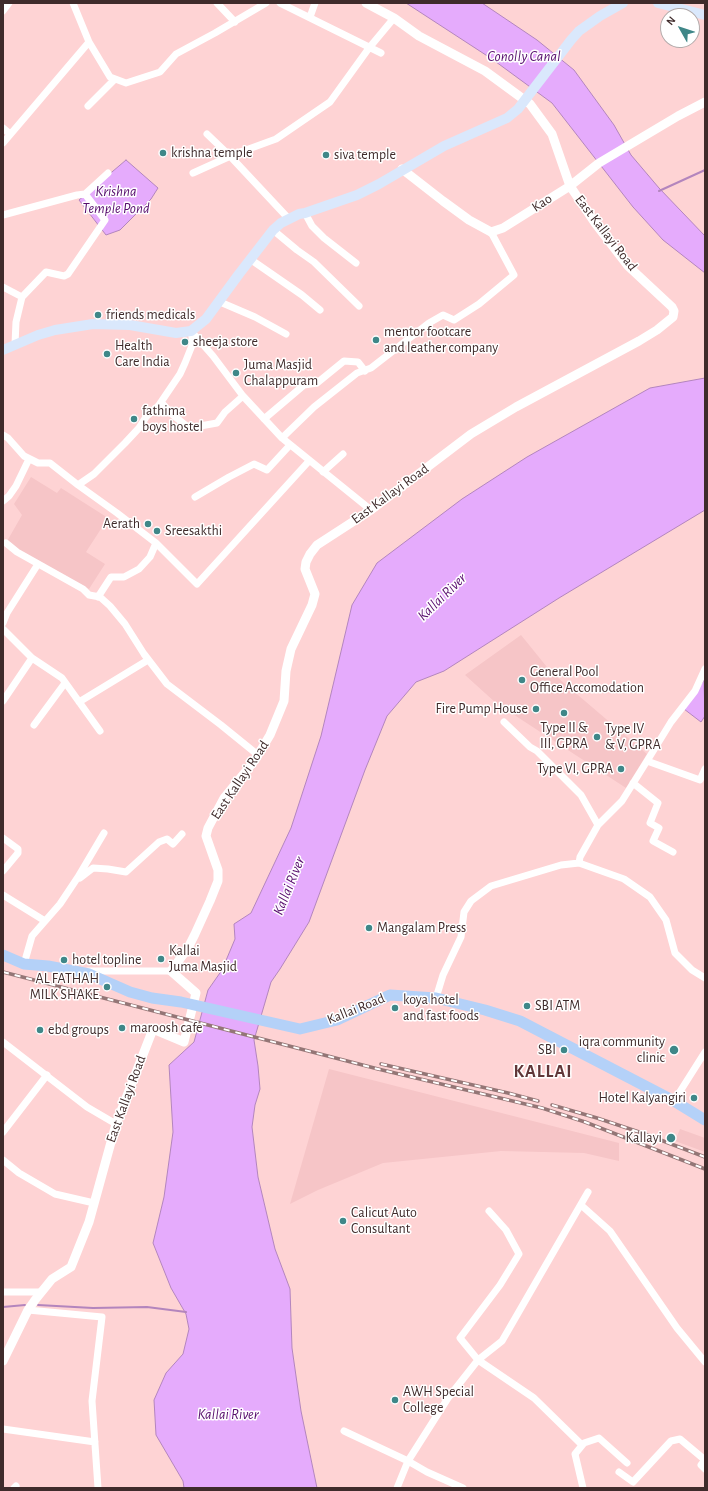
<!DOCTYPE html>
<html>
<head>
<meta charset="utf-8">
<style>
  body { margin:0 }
  #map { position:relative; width:708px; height:1491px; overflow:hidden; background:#fed3d4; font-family:"Alegreya Sans",sans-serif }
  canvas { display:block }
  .frame { position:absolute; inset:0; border:4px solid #3f2b2b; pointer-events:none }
  .north { position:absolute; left:660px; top:8px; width:40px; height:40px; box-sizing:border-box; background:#fff; border:1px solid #b2aaaa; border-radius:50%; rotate:309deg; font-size:11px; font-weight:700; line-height:16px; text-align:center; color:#3f2b2b }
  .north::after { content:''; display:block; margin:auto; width:14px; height:18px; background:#3f8788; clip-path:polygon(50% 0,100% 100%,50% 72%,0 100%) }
</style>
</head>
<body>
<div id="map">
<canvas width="708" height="1491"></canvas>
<div class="frame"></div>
<div class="north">N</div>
</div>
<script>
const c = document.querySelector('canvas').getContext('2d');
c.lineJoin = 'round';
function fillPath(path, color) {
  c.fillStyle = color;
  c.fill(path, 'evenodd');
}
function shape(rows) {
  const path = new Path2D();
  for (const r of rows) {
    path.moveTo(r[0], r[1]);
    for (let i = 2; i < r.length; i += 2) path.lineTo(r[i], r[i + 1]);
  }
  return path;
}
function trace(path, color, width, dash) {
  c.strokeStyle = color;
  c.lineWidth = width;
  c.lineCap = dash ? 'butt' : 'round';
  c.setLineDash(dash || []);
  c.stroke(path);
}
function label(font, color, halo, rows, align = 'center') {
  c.font = font + ' "Alegreya Sans",sans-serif';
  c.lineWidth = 3;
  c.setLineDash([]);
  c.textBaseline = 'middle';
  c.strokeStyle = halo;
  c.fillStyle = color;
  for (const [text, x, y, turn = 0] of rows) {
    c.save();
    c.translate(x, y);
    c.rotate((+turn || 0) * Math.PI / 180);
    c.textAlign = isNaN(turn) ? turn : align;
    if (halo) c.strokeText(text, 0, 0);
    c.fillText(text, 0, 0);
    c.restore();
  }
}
fillPath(shape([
  [31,477,57,493,61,488,108,518,86,552,105,564,89,589,6,543,22,515,14,504],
  [521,635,551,672,647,754,626,788,496,703,465,675],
  [329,1069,619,1143,619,1161,584,1153,501,1151,383,1163,318,1190,290,1204],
  [680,1129,705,1138,705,1152,675,1141]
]), '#f6c5c7');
const water = shape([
  [406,3,482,3,537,40,574,70,614,125,631,155,659,188,705,236,705,273,663,240,633,207,552,103,492,59,406,3],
  [126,160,158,188,151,199,120,230,106,235,79,200,126,160],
  [705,378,705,510,559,598,444,671,416,682,387,716,365,770,309,922,280,969,271,982,254,1040,258,1066,260,1089,255,1105,252,1127,258,1177,275,1249,290,1289,292,1348,301,1411,317,1488,184,1488,183,1481,156,1435,154,1400,166,1373,183,1354,189,1329,186,1314,171,1288,153,1243,164,1197,173,1132,169,1065,194,1042,208,990,222,970,235,939,234,924,251,913,291,828,321,736,352,605,377,563,462,499,527,457,650,388,705,378],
  [704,680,705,716,701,722,684,709,704,680]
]);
fillPath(water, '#e5abfc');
trace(water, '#b385bd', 1);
trace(shape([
  [659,191,705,170],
  [38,1305,93,1308,147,1307,186,1312],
  [3,1307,25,1305]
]), '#b385bd', 2);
trace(shape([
  [73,3,89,42],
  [217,3,235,22],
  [280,3,381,53],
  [3,11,9,3],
  [310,17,315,3],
  [88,106,115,79],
  [3,128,10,134],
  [207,134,230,156,288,218],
  [3,143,89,42,110,77,126,83,160,72,176,54,215,33,266,3],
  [193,173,235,154,276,139,330,102,369,48,394,18],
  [305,213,312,226,324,238,356,263],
  [3,215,77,195,85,194,108,173],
  [273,230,297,250,314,262,359,306],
  [250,259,302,295,320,310],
  [3,287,22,297],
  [220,302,255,317,286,334],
  [191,331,213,356,243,396,282,438,371,510],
  [15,344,16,322,22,297,46,272,64,276,68,274,105,220,85,194],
  [161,402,173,415,189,428,217,423,225,412,243,396],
  [264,419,304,385,317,383,344,361,358,362,365,371],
  [3,435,8,438,24,456,38,463,50,463,78,485,94,474,125,443,139,428,146,417,159,405,180,374,185,363,193,343,191,331],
  [282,438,314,407,357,373,371,368,429,323,443,315,454,320,479,304,514,275,491,232],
  [323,472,343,454],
  [78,485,117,513,156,543,150,557,139,569,124,577,111,577,98,597],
  [195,497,229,477,254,464,267,470,290,445],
  [3,501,9,496,16,486,29,459],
  [6,543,17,552,83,589,89,595,100,597,110,606,125,624,144,654,167,684,221,725,258,755],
  [156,543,197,584,309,461],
  [3,623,7,613,38,564],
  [3,629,32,658,62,678,100,731],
  [3,701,32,658],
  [79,702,148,660],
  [504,722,530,747,537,751,581,795,598,825],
  [34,725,65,683],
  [647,761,671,722,695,691,705,669],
  [633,783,658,803,650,823,659,828,653,841,673,852],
  [3,838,18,849,18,853,3,871],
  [579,863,624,879,650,897,666,920,675,953,692,970,705,978],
  [80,878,93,868,108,869,126,872,159,842,167,839,173,844,182,834],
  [3,895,45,921],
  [24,964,32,936,60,904,78,877,104,833],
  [88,971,171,971],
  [436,998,443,975,461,937,464,912,471,901,491,886,561,865,579,863,580,857,598,825,622,801,647,761,700,780,705,769],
  [3,1042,87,1107,116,1124],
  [674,1101,705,1052],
  [3,1132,47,1075],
  [3,1160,19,1173,55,1194,94,1203],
  [581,1205,610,1231,677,1328,705,1362],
  [3,1292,41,1292],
  [28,1310,102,1317,92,1401,98,1488],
  [3,1429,95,1442],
  [344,1431,408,1461,397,1488],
  [582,1445,534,1398,478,1360,502,1341,588,1192],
  [705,1460,701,1465,705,1469],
  [619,1472,633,1482,671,1441,680,1439,705,1460],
  [14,1488,16,1486],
  [463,1488,427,1472,408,1461,448,1398,478,1360,460,1338,500,1285,519,1254,506,1230,489,1211],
  [583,1488,575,1454,584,1443,599,1438,627,1463]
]), '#fff', 7);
trace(shape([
  [402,169,443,201,469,220,491,232,503,228,570,186,599,163,678,116,705,102],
  [3,1361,28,1310,35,1300,52,1279,71,1267,89,1222,116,1124,153,1029,184,1042,196,993,171,971,188,948,195,934,210,901,218,881,218,870,206,836,208,828,224,798,255,760,270,735,284,701,286,671,291,649,312,605,315,594,305,569,306,562,310,554,317,545,371,510,471,434,516,407,639,341,657,330,673,317,674,311,672,307,628,266,595,223,570,186,552,134,530,104,485,71,419,36,394,18,366,3]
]), '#fff', 9);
trace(shape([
  [658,3,705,15],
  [3,350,38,335,55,330,93,324,130,325,176,333,191,331,206,319,239,274,273,230,281,223,299,214,305,213,357,195,379,184,444,146,507,118,518,109,571,40,579,31,600,16,623,3]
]), '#dae8fc', 10);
trace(shape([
  [3,955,24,964,48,966,89,974,130,992,152,998,181,1002,300,1029,337,1020,390,995,436,998,485,1010,520,1021,674,1101,705,1120]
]), '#b4d1f8', 11);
const rail = shape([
  [3,972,378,1069,542,1108,585,1122,705,1169],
  [381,1064,508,1093,538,1101],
  [552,1105,597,1118,645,1134,705,1157]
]);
trace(rail, '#947676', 3.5);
trace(rail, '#fff', 2, [6]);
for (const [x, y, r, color] of [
  [163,153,4,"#3f8788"],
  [326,155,4,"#3f8788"],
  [98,315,4,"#3f8788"],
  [376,340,4,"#3f8788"],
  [185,342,4,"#3f8788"],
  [107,354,4,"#3f8788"],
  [236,373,4,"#3f8788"],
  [134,419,4,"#3f8788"],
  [148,524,4,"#3f8788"],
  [157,531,4,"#3f8788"],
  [522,680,4,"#3f8788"],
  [536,709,4,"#3f8788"],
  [564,713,4,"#3f8788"],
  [597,737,4,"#3f8788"],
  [621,769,4,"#3f8788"],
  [369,928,4,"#3f8788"],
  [161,959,4,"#3f8788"],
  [64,960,4,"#3f8788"],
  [107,987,4,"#3f8788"],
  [527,1006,4,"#3f8788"],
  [395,1008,4,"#3f8788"],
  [122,1028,4,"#3f8788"],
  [40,1030,4,"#3f8788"],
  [564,1050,4,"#3f8788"],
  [674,1050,5,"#3f8788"],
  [694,1098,4,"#3f8788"],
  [671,1138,5,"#3f8788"],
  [343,1221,4,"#3f8788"],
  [395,1400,4,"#3f8788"]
]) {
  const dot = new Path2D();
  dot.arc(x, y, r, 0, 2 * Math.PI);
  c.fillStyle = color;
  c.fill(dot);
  trace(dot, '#fff', 1.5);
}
label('14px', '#3f2b2b', '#fff', [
  ["krishna temple",171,153],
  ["siva temple",334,155],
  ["friends medicals",106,315],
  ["mentor footcare",384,332],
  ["and leather company",384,348],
  ["sheeja store",193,342],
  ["Health",115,346],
  ["Care India",115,362],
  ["Juma Masjid",244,365],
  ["Chalappuram",244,381],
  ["fathima",142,411],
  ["boys hostel",142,427],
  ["Aerath",140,524,"right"],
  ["Sreesakthi",165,531],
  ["General Pool",530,672],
  ["Office Accomodation",530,688],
  ["Fire Pump House",528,709,"right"],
  ["Type II &",564,728,"center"],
  ["III, GPRA",564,744,"center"],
  ["Type IV",605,729],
  ["& V, GPRA",605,745],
  ["Type VI, GPRA",613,769,"right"],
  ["Mangalam Press",377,928],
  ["Kallai",169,951],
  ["Juma Masjid",169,967],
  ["hotel topline",72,960],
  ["AL FATHAH",99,979,"right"],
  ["MILK SHAKE",99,995,"right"],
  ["koya hotel",403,1000],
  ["and fast foods",403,1016],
  ["SBI ATM",535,1006],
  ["maroosh cafe",130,1028],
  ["ebd groups",48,1030],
  ["iqra community",665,1042,"right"],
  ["clinic",665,1058,"right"],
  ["SBI",556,1050,"right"],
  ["Hotel Kalyangiri",686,1098,"right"],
  ["Kallayi",662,1138,"right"],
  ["Calicut Auto",351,1213],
  ["Consultant",351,1229],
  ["AWH Special",403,1392],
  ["College",403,1408]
], 'left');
label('14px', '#3f2b2b', '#fff', [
  ["Kao",542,203,-33],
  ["East Kallayi Road",606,233,52],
  ["East Kallayi Road",390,494,-36],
  ["East Kallayi Road",240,780,-56],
  ["Kallai Road",356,1009,-22],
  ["East Kallayi Road",126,1099,-70]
]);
label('italic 15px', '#570d6e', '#fff', [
  ["Conolly Canal",524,56],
  ["Krishna",116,191],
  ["Temple Pond",116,208],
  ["Kallai River",442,597,-44],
  ["Kallai River",289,886,-68],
  ["Kallai River",228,1414]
]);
c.letterSpacing = '1px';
label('bold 18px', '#603638', '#fff', [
  ["KALLAI",543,1072]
]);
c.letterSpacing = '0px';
</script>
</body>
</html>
